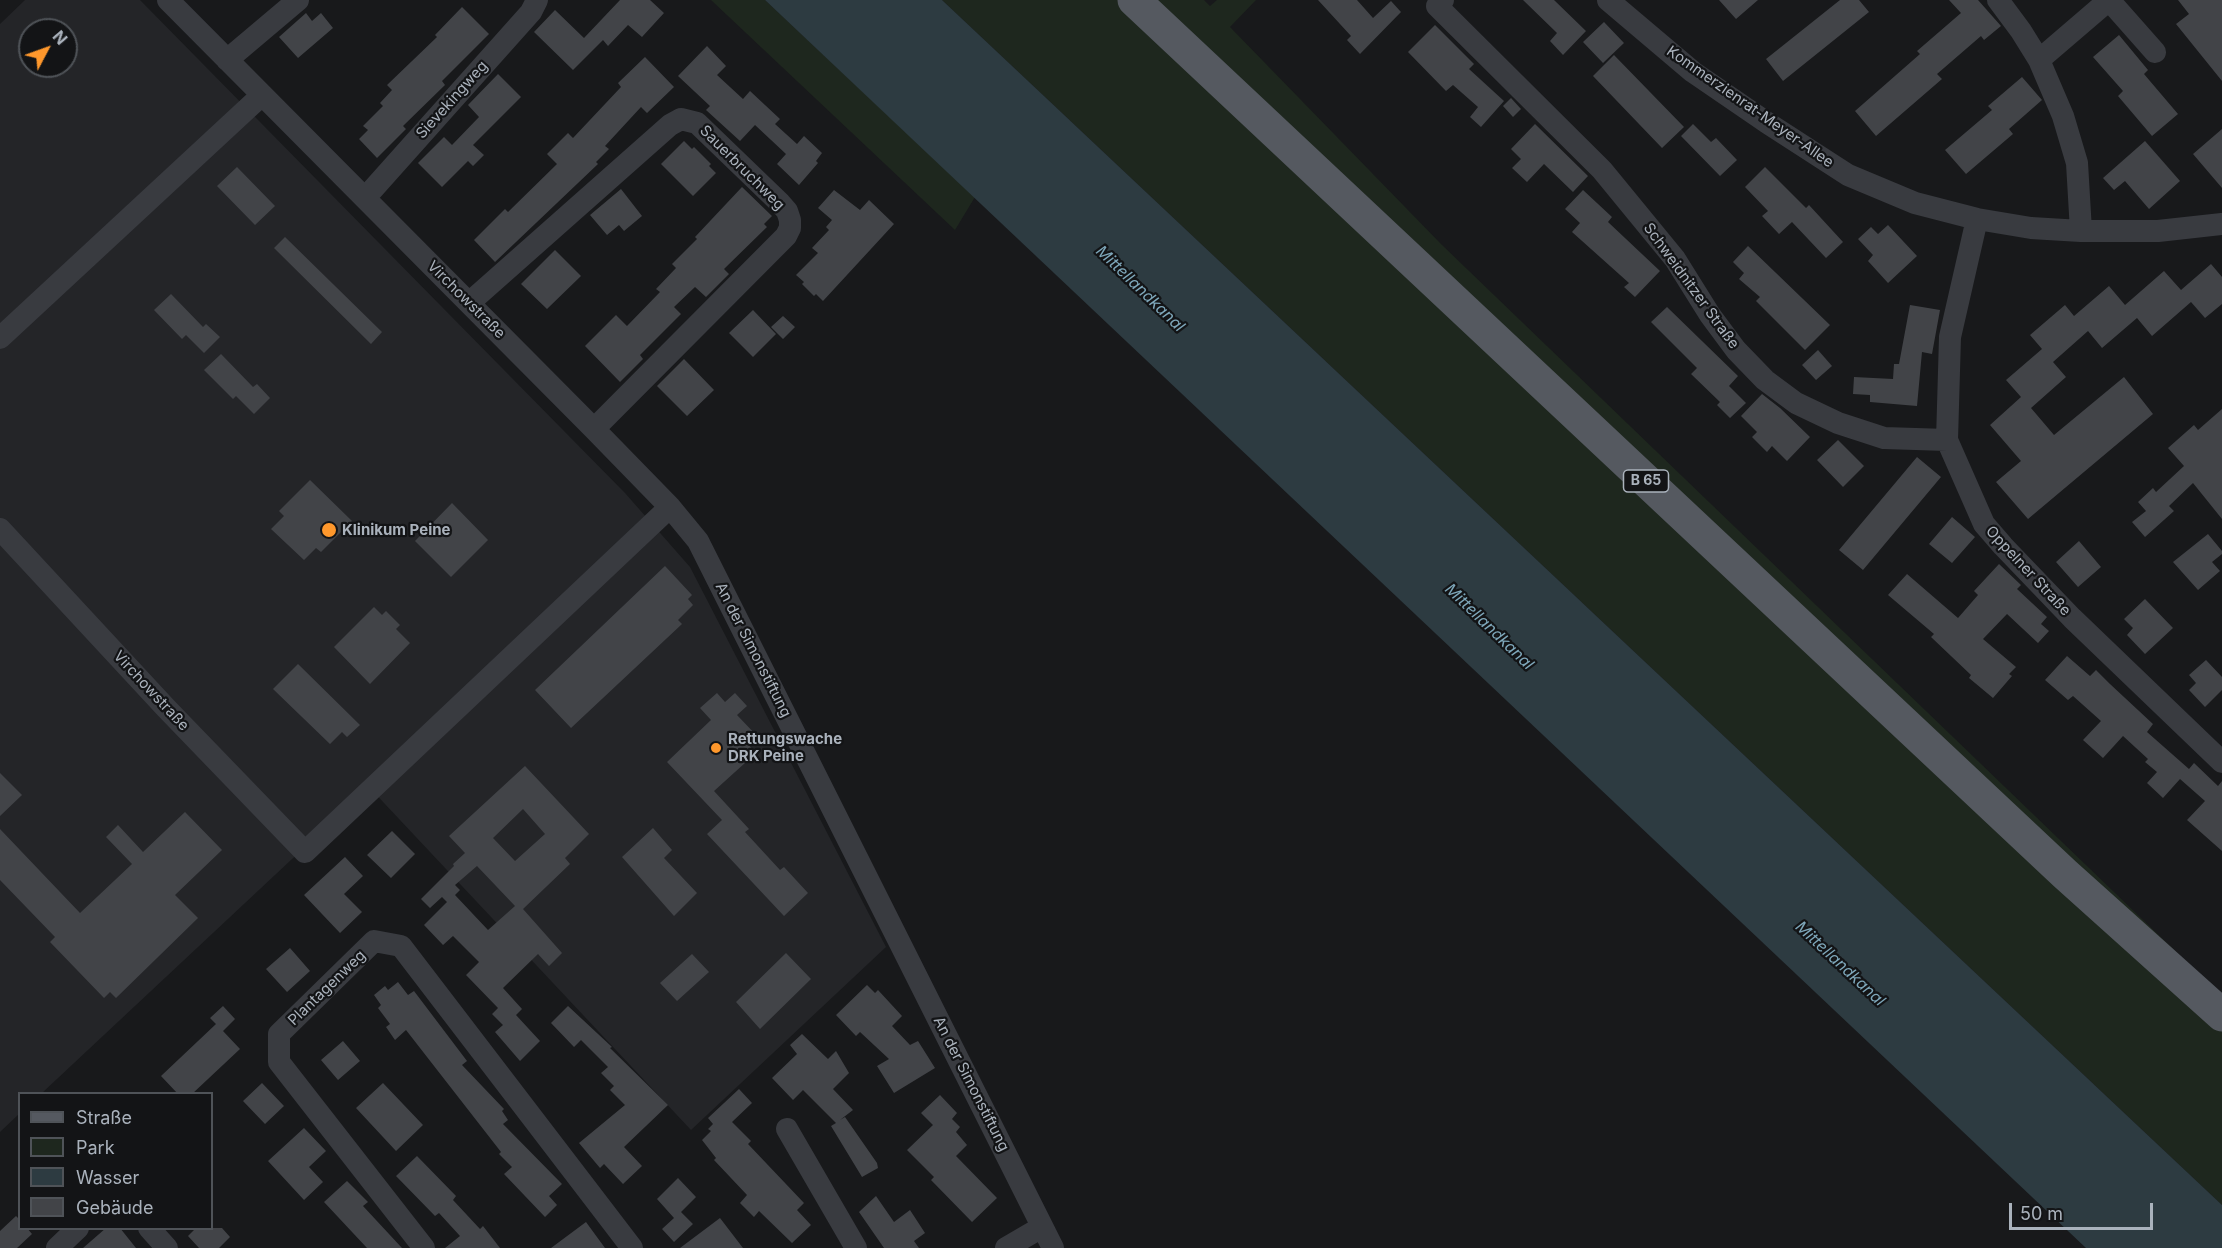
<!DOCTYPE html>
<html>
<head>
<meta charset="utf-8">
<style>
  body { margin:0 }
  #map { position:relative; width:2222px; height:1248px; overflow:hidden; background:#18191b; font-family:Inter,sans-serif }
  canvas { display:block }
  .legend { position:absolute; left:18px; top:1092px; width:195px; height:138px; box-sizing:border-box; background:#131416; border:2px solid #4f5358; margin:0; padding:8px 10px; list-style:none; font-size:18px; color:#aab2bc }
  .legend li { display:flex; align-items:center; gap:12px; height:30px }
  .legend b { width:30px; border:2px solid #4f5358 }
  .north { position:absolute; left:18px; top:18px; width:60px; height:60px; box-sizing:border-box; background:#131416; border:2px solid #4f5358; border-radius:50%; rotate:49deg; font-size:16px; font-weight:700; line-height:24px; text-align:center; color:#aab2bc }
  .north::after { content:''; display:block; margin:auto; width:21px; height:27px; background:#ff982c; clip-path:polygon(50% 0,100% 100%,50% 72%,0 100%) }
  .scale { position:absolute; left:2009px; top:1203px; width:144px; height:27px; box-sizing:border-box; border:3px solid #aab2bc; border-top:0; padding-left:8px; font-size:18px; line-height:21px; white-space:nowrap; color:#aab2bc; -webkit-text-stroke:4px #131416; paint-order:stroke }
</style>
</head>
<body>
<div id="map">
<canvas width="2222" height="1248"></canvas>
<ul class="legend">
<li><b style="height:8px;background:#555960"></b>Straße</li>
<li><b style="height:16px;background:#1e271e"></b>Park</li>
<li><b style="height:16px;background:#2d3b41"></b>Wasser</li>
<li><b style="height:16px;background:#424448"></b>Gebäude</li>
</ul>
<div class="north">N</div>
<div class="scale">50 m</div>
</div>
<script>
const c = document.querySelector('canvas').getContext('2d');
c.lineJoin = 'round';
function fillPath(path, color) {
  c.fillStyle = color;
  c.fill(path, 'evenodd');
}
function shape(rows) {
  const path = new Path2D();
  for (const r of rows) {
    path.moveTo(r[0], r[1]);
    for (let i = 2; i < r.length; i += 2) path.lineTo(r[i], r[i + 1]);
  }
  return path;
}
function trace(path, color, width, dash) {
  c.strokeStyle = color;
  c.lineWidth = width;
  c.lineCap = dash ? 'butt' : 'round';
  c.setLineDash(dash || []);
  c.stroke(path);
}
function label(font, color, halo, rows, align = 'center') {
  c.font = font + ' Inter,sans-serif';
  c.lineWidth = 4.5;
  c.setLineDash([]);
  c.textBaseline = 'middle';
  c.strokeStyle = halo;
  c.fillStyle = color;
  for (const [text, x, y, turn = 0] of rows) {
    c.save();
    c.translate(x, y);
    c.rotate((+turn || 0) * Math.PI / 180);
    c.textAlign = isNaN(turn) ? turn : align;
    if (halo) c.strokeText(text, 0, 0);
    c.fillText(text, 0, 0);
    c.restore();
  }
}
fillPath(shape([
  [25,0,140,0,625,493,690,567,886,947,691,1130,369,787,42,1093,20,1094,19,1114,0,1132,0,24],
  [30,30,66,30,66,66,30,66]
]), '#242528');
fillPath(shape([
  [711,0,765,0,975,197,955,230],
  [942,0,1204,0,1210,6,1217,0,1256,0,1230,27,1441,244,2222,996,2209,1021,2222,1031,2222,1205]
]), '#1e271e');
fillPath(shape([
  [765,0,942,0,2222,1205,2222,1248,2086,1248]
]), '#2d3b41');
fillPath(shape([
  [620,0,650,0,664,13,642,37,628,25,608,46,603,40,573,70,534,32,555,10,584,38],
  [1318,0,1357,0,1373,18,1391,1,1401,12,1360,54,1347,40,1351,36],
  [1523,0,1554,0,1586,31,1563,55,1550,41,1557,33],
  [1719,0,1758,0,1736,19],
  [1840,0,1859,0,1869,12,1783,81,1766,59],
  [1949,0,1978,0,2001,26,1984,40,1981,36,1937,74,1942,79,1876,136,1855,111,1920,54,1917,51,1961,13],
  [2178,0,2222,0,2222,81,2176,24,2189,14],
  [462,7,489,34,442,81,445,85,403,126,406,129,377,158,359,139,368,130,363,126,383,106,380,103,392,90,387,85,437,37,435,35],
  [306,13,312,21,321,13,333,28,298,58,279,37],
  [1604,22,1624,43,1603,63,1583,42],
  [1435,25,1474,64,1469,69,1504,101,1481,127,1470,117,1478,107,1453,85,1446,91,1408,52],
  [2119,35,2148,70,2144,74,2178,114,2152,136,2118,96,2123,91,2093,57],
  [707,46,726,66,717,75,743,99,750,91,780,119,775,124,797,144,804,136,822,153,816,161,818,163,799,185,777,164,786,154,755,125,740,141,706,110,710,106,678,76],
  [1614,55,1684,127,1662,148,1593,76],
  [645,57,674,87,647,113,641,107,605,146,609,149,596,162,598,164,495,262,474,240,505,209,508,212,557,164,547,154,568,133,573,138,621,87,618,83],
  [498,74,521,97,473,145,484,155,473,166,468,161,442,187,418,163,444,137,452,145,479,117,468,105],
  [2022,77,2042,100,2009,129,2013,134,1966,174,1945,150,1992,110,1988,106],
  [1511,98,1521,109,1513,117,1503,106],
  [1535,124,1588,176,1573,192,1544,164,1527,182,1512,168,1521,159,1511,149],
  [1693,124,1711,142,1716,138,1737,160,1720,176,1681,136],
  [2222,129,2222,188,2193,154],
  [684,141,692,149,694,147,711,164,709,166,716,173,693,196,661,164],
  [2145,141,2180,181,2149,209,2125,181,2114,190,2103,178],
  [237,167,275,206,255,225,217,186],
  [1765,167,1806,208,1809,205,1843,242,1826,258,1792,222,1779,234,1762,216,1768,211,1745,187],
  [742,187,772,216,764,224,767,227,724,269,729,274,706,297,695,287,674,307,681,314,640,355,643,359,620,382,585,346,616,315,627,326,660,292,656,289,676,268,672,264,697,239,695,237],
  [621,189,642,216,624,231,619,225,607,235,590,215],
  [834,190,860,210,869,200,894,224,823,301,816,294,814,296,802,284,804,282,796,275,818,253,812,248,829,230,826,227,832,220,818,208],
  [1583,190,1612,217,1608,222,1660,271,1635,297,1624,287,1629,283,1572,232,1580,223,1565,209],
  [1888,225,1917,256,1888,283,1868,261,1873,255,1858,239,1871,227,1878,234],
  [285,237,382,332,371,344,274,248],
  [1748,246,1830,325,1805,350,1756,301,1760,297,1739,279,1744,273,1733,262],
  [555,250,581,276,547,309,521,284],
  [2211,264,2222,277,2222,304,2205,318,2191,302,2152,336,2137,318,2102,348,2088,331,2053,362,2066,377,2031,408,2054,435,2124,377,2153,414,2028,519,1996,482,2021,461,1990,425,2021,397,2006,380,2042,349,2030,335,2065,305,2074,316,2109,286,2125,305,2164,271,2181,290],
  [171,294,203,327,206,324,220,337,204,353,186,335,182,339,154,310],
  [1910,305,1940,310,1932,354,1922,352,1917,406,1870,402,1870,395,1853,394,1854,377,1893,379,1894,364,1899,364],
  [1667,307,1738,376,1729,386,1746,403,1730,418,1717,405,1720,402,1691,374,1697,368,1651,322],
  [753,310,776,334,753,357,729,333],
  [783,316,795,327,783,339,771,327],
  [1818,350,1832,366,1816,380,1802,365],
  [221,354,253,387,257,384,270,398,254,414,236,396,233,399,204,370],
  [684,359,714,390,687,416,657,386],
  [1762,394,1780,408,1810,437,1787,461,1772,446,1767,452,1752,437,1757,432,1741,416],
  [2222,409,2222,519,2193,483,2169,506,2174,511,2145,537,2132,522,2146,511,2138,502,2153,488,2156,492,2184,466,2168,448,2194,425,2198,430],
  [1838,440,1864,466,1843,487,1817,460],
  [1917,457,1941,477,1863,570,1839,550],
  [310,480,352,521,321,552,316,548,304,560,271,529,284,516,279,511],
  [452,503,488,540,451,577,415,541],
  [1952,517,1975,537,1952,563,1929,544],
  [2208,534,2222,551,2222,554,2212,562,2220,571,2198,590,2173,562],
  [2079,541,2101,567,2078,587,2056,562],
  [1999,564,2021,585,2017,589,2047,617,2041,624,2049,631,2038,643,2007,614,1983,639,2016,667,2009,674,2012,676,1993,698,1969,678,1971,675,1931,637,1934,634,1888,595,1907,574,1958,618,1978,595,1974,591],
  [665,566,692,595,688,599,693,605,678,620,682,624,571,728,535,690],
  [2145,599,2173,628,2145,654,2127,635,2133,628,2124,619],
  [374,607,382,615,386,611,400,625,396,629,410,643,370,684,334,647],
  [2067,656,2090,676,2096,670,2110,684,2153,724,2147,732,2189,769,2194,763,2218,786,2222,781,2222,851,2187,820,2205,801,2180,779,2163,798,2147,783,2157,772,2145,762,2148,759,2123,736,2103,758,2083,740,2101,721,2073,696,2068,700,2045,680],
  [2206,660,2222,677,2222,690,2205,707,2189,690,2196,683,2189,675],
  [298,664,360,725,347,737,342,732,330,744,273,689],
  [717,693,725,702,735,693,747,706,737,715,757,736,748,744,756,753,714,791,749,829,745,832,780,870,784,867,808,893,784,916,707,834,722,820,667,762,711,720,700,708],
  [525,766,589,834,565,858,570,864,523,909,562,953,549,966,538,954,503,988,522,1009,516,1015,540,1041,520,1061,495,1032,503,1025,492,1014,498,1008,466,975,479,962,453,936,443,945,424,925,447,902,442,897,430,908,421,899,454,866,453,864,465,853,449,836],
  [523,809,545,834,515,861,493,838],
  [477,866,515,906,488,930,455,895,460,890,455,885],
  [0,773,22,795,0,816],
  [185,812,222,850,175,895,198,918,116,998,110,992,104,998,50,942,55,937,0,880,0,829,80,913,132,864,106,837,118,825,143,852],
  [653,828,672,850,664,858,697,893,674,916,622,857],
  [392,831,415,854,391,878,367,855],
  [345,857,363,876,344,894,362,912,340,933,304,895],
  [290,948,310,971,287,992,266,969],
  [786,953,811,979,760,1029,736,1002],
  [692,954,709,972,677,1001,660,983],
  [398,982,408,995,414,991,467,1061,462,1065,504,1109,502,1111,508,1120,503,1124,562,1184,549,1196,557,1205,545,1217,504,1174,512,1167,499,1154,501,1152,406,1030,395,1040,386,1027,390,1024,378,1008,381,1005,374,995,385,986,388,990],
  [867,985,875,993,878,990,902,1016,892,1026,910,1045,918,1041,935,1068,894,1093,877,1066,889,1059,860,1032,856,1036,836,1015],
  [223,1006,235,1019,223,1031,240,1049,192,1094,178,1094,161,1076,216,1024,210,1018],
  [568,1006,612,1047,610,1048,668,1105,624,1147,642,1166,623,1184,604,1164,600,1168,579,1143,625,1105,610,1090,614,1086,601,1073,608,1067,581,1040,574,1047,551,1023],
  [802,1034,828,1059,836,1051,849,1073,833,1089,853,1110,840,1120,845,1117,877,1163,878,1168,862,1177,831,1126,836,1123,803,1090,793,1100,772,1078,797,1054,790,1045],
  [343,1041,360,1061,338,1080,321,1060],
  [262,1083,284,1106,265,1124,243,1101],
  [383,1083,423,1125,396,1151,356,1108],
  [739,1089,752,1103,732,1122,751,1141,748,1144,804,1203,797,1210,811,1225,792,1243,759,1211,754,1217,740,1203,747,1195,714,1160,716,1158,702,1140,711,1131,708,1129,713,1124,708,1118],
  [940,1095,957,1113,952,1119,960,1127,956,1132,967,1145,956,1156,997,1198,972,1222,931,1180,934,1177,907,1150,933,1125,921,1113],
  [304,1128,326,1151,309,1167,323,1182,304,1200,268,1161],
  [417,1156,456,1196,453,1200,480,1229,483,1226,500,1248,445,1248,460,1236,439,1213,435,1216,396,1176],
  [678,1178,696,1197,681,1212,693,1224,674,1242,662,1229,674,1218,657,1199],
  [347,1181,368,1202,363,1206,402,1248,367,1248,324,1202],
  [876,1196,894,1222,910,1210,925,1233,914,1241,919,1248,884,1248,859,1212],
  [16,1216,20,1220,20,1228,27,1228,32,1234,17,1248,0,1248,0,1231],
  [720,1218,743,1248,680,1248],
  [586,1222,605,1248,551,1248],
  [106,1228,120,1228,136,1248,83,1248],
  [196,1228,222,1228,230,1237,219,1248,199,1248,188,1236]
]), '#424448');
trace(shape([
  [168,0,594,429,670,507,698,541,1053,1248],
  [1443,0,1437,6,1602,170,1675,259,1710,315,1736,350,1765,380,1796,403,1838,423,1884,438,1947,440],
  [1608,0,1693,72,1766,122,1848,175,1915,203,1977,219,2031,228,2081,231,2158,231,2222,224],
  [1998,0,2021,31,2039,60,2063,116,2077,163,2081,231],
  [2109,0,2155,52],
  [227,60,298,0],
  [2039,60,2109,0],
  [365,198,531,12,537,0],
  [1977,219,1950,337,1947,440,1984,524,2003,546,2072,618,2222,762],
  [469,303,670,125,681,119,697,123,780,203,787,211,790,220,790,228,786,236,594,429],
  [0,338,262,95],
  [0,529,166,708,305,852,670,507],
  [787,1129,856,1248],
  [149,1228,167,1248],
  [57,1248,78,1228],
  [424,1248,279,1062,279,1034,374,941,401,946,632,1248],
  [1006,1248,1042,1227]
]), '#393b40', 22);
trace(shape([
  [1134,0,2065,874,2222,1015]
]), '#555960', 33);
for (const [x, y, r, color] of [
  [329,530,8,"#ff982c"],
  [716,748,6,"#ff982c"]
]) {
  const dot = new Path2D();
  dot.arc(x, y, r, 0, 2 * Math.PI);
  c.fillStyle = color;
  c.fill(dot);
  trace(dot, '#131416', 2);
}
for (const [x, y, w] of [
  [1646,481,45]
]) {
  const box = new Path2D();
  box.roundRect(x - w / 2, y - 11, w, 22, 4.5);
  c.fillStyle = '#131416';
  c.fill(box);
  trace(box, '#aab2bc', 1.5);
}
label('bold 14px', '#aab2bc', null, [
  ["B 65",1646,481]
]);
label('15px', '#aab2bc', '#131416', [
  ["Sievekingweg",452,100,-48],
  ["Kommerzienrat-Meyer-Allee",1750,107,35],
  ["Sauerbruchweg",742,168,45],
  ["Schweidnitzer Straße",1691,286,54],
  ["Virchowstraße",466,300,45],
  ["Oppelner Straße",2028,571,47],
  ["An der Simonstiftung",753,650,63],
  ["Virchowstraße",151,691,47],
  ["Plantagenweg",327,988,-44],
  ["An der Simonstiftung",971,1084,63]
]);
label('bold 15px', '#aab2bc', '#131416', [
  ["Klinikum Peine",342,530],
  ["Rettungswache",728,739],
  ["DRK Peine",728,756]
], 'left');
label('italic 16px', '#7ea7ba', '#131416', [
  ["Mittellandkanal",1140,289,44],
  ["Mittellandkanal",1489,627,44],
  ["Mittellandkanal",1840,964,43]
]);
</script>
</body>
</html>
